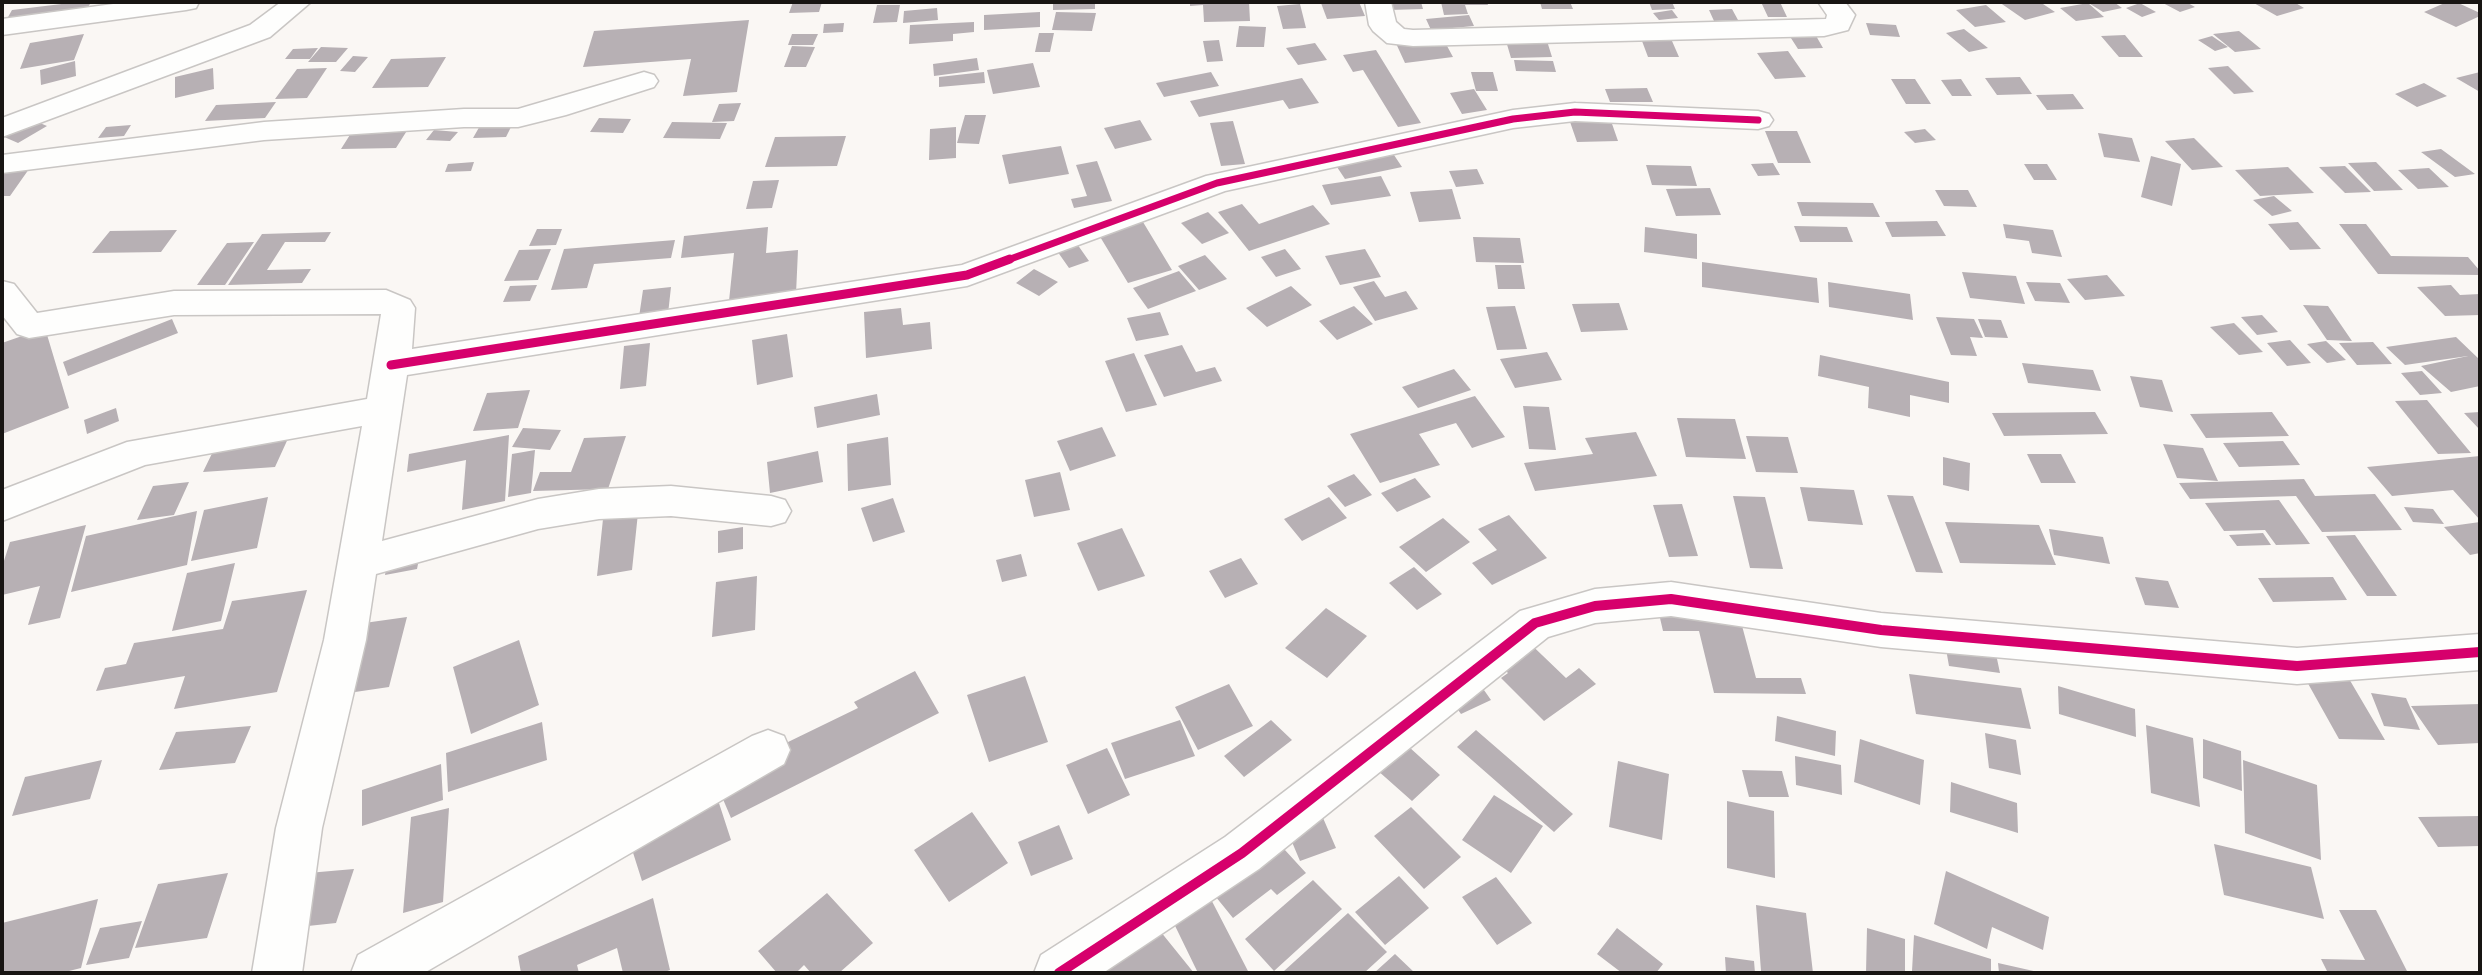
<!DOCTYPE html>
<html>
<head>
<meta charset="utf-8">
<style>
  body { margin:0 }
  #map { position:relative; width:2482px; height:975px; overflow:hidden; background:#faf7f4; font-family:Inter,sans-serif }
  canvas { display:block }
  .frame { position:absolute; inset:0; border:4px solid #181513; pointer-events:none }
</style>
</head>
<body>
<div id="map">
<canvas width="2482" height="975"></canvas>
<div class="frame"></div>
</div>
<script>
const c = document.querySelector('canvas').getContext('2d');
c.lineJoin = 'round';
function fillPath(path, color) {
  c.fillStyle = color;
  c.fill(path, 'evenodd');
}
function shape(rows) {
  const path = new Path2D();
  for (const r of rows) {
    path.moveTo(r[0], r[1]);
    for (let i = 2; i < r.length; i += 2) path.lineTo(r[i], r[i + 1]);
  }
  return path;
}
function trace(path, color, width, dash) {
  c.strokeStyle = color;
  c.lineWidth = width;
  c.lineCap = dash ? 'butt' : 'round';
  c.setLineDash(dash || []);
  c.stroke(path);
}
fillPath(shape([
  [78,2,91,2,84,15,3,26,12,10],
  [793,2,822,2,819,12,789,13],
  [1053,2,1095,2,1095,9,1053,10],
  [1190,2,1249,2,1250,21,1204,22,1203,5,1190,6],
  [1334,2,1359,2,1365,16,1327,19,1321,3],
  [1387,2,1421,2,1423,9,1389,10],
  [1441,2,1487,2,1488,5,1465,5,1468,14,1444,15],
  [1540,2,1570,2,1573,9,1542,9],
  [1649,2,1672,2,1675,9,1652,10],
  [1761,2,1780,2,1787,17,1768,17],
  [1999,2,2040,2,2055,12,2025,20],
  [2087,2,2114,2,2122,8,2103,12],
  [2161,2,2186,2,2195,7,2180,12],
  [2252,2,2294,2,2304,8,2277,16],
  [2447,2,2456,2,2480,13,2480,16,2456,27,2424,12],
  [2088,3,2104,17,2076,21,2060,8],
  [2140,3,2156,12,2142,17,2126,8],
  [1300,4,1306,28,1283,29,1277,6],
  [877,5,900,5,897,22,873,23],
  [1986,5,2006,22,1975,27,1956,10],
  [937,8,938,20,903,23,904,11],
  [1732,9,1738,20,1714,21,1709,10],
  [1672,10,1678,18,1659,20,1653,13],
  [1040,12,1040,27,984,30,984,15],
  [1056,12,1096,13,1092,31,1052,30],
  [1469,15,1474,26,1431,30,1426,19],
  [749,20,737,92,683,96,691,59,583,67,594,31],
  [974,22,974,32,953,34,953,41,909,44,910,25],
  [844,23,843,32,823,33,824,24],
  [1866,23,1896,25,1900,37,1870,35],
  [1239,26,1266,27,1264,47,1236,47],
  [1964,29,1988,48,1969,52,1946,33],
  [2239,31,2261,49,2235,52,2213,34],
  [1039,33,1054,33,1050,52,1035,52],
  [1440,33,1453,57,1405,63,1394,39],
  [84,34,74,60,20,69,30,43],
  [792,34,818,34,813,45,788,45],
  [1815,34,1823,48,1798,49,1789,35],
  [2125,35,2143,57,2119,57,2101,36],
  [2212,36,2228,47,2215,51,2198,40],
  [1219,40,1223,61,1207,62,1203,41],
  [1506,41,1547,41,1552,57,1511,58],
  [1642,41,1672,41,1679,57,1648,57],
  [1315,43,1327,60,1298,65,1286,48],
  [792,46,815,47,806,67,784,67],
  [321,47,348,48,336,62,308,62],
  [318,48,310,59,285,59,293,49],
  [1376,50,1421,123,1398,127,1363,70,1353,72,1343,55],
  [1788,51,1806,77,1775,79,1757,53],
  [353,56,368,57,355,72,340,71],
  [446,57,428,87,372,88,391,59],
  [977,58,979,70,934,76,933,64],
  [1514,60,1553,61,1556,72,1516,71],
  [75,61,76,76,41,85,40,70],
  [1033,63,1040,87,993,94,987,70],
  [2228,66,2254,92,2234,94,2208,68],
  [213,68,214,89,175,98,175,77],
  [327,68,307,98,275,99,297,69],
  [984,72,985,83,939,87,939,77],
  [1211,72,1219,86,1164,97,1156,83],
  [1471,72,1493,72,1498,91,1476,91],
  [2480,72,2480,92,2456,78],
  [2020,77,2032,94,1997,95,1985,78],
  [1302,78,1319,103,1289,109,1283,100,1199,117,1190,101],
  [1891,79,1915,79,1931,104,1906,104],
  [1961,79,1972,96,1952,96,1941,80],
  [2424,83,2447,96,2417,107,2395,94],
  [1647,88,1653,102,1610,102,1605,89],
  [1474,89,1487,110,1462,114,1450,93],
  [2073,94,2084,109,2047,110,2036,95],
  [276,102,265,118,205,121,216,105],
  [741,103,734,121,712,122,719,104],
  [965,115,986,115,979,144,957,143],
  [28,118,47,126,18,143,2,136,2,133],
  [599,118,631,119,623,133,590,132],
  [1610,118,1618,141,1577,142,1569,119],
  [1140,120,1152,140,1115,149,1104,128],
  [1233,121,1245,164,1221,166,1210,123],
  [672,122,727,123,720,139,663,138],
  [513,123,506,137,473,138,481,124],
  [131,125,124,136,98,138,106,127],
  [956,127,956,158,929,160,930,129],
  [408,129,396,148,341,149,353,130],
  [1925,129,1936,140,1915,143,1904,132],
  [434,130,458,132,450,141,426,140],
  [1765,131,1797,131,1811,163,1778,163],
  [2098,133,2132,138,2140,162,2104,157],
  [846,136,837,166,765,167,775,137],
  [2194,138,2223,167,2192,170,2165,141],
  [1061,146,1069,174,1009,184,1002,155],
  [1390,149,1402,167,1345,179,1333,161],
  [2441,149,2475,174,2455,177,2421,152],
  [2151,156,2181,164,2172,206,2141,197],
  [1097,161,1112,201,1074,208,1071,199,1087,196,1076,165],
  [474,162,471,171,445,172,448,164],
  [2376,162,2403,190,2374,191,2348,163],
  [1773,163,1780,175,1758,176,1751,164],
  [2024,164,2047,164,2057,180,2034,180],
  [1646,165,1691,166,1697,186,1652,185],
  [2345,166,2371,192,2345,193,2319,167],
  [2288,167,2314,193,2260,196,2235,170],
  [2429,168,2449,187,2418,189,2398,170],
  [29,169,10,196,2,196,2,171],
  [1477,169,1484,184,1456,187,1449,171],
  [1381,176,1391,196,1331,205,1322,185],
  [779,180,772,208,746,209,753,181],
  [1710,188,1721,215,1676,216,1666,189],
  [1452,189,1461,219,1419,222,1410,192],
  [1935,190,1968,190,1977,207,1944,206],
  [2274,196,2292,211,2272,216,2253,200],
  [1797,202,1873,203,1880,217,1802,216],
  [1242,204,1259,224,1313,205,1330,224,1249,251,1218,212],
  [1208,212,1229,233,1202,244,1181,223],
  [1937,221,1946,236,1892,237,1885,222],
  [1143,222,1172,270,1128,283,1099,235],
  [2298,222,2321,249,2290,250,2268,224],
  [2003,224,2053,230,2062,257,2032,253,2029,241,2006,238],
  [2339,224,2366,224,2391,256,2468,257,2480,271,2480,275,2378,274],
  [1794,226,1847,227,1853,242,1800,242],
  [768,227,766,253,798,250,796,294,729,301,734,253,681,258,684,236],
  [1645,227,1697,234,1697,259,1644,252],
  [537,229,562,229,556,245,529,246],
  [177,230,161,252,92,253,110,231],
  [331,232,325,242,285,242,267,270,311,269,302,283,228,285,262,234],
  [1473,237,1520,238,1524,263,1476,262],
  [675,240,671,258,594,264,587,288,551,290,564,249],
  [1075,241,1089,261,1069,268,1055,248],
  [254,242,225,285,197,285,227,243],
  [551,249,538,280,504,281,519,250],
  [1285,249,1301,269,1276,277,1261,257],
  [1365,249,1381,277,1340,285,1325,256],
  [1205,255,1227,279,1199,290,1178,266],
  [1702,262,1817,278,1819,303,1702,287],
  [1495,265,1521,265,1525,289,1498,289],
  [1034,269,1058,282,1039,296,1016,283],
  [1179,271,1196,291,1148,309,1133,288],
  [1962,272,2016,276,2025,304,1970,298],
  [2107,275,2125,296,2085,300,2067,279],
  [1374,281,1385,297,1406,291,1418,309,1375,321,1353,287],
  [1828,282,1910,294,1913,320,1829,307],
  [2026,282,2060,283,2070,303,2035,301],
  [537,285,530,301,503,302,510,286],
  [2451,285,2460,295,2480,294,2480,315,2445,316,2417,287],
  [1291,286,1312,305,1267,327,1246,308],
  [671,287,668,314,639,317,643,290],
  [1619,303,1628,330,1581,332,1572,304],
  [2303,305,2328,306,2352,341,2327,340],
  [1354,306,1373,324,1337,340,1319,321],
  [1515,306,1527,349,1497,350,1486,307],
  [901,308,903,325,930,322,932,349,866,358,864,312],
  [1160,312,1169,335,1136,341,1127,318],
  [2262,315,2278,332,2257,335,2241,317],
  [1936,317,1974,319,1983,338,1970,337,1977,356,1951,355],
  [172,319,178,333,68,376,63,362],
  [1978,319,2001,320,2008,338,1985,337],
  [2234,323,2263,352,2239,355,2210,327],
  [45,328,69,408,2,434,2,343],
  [787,334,793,377,757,385,752,340],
  [2456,337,2480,360,2480,386,2451,392,2421,366,2468,356,2405,365,2386,347],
  [2290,340,2311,363,2287,366,2267,343],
  [2326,341,2346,360,2327,363,2307,344],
  [2373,342,2392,364,2357,365,2339,343],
  [650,343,646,386,620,389,624,346],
  [1182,345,1196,372,1215,367,1222,381,1164,397,1144,355],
  [1547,352,1562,380,1515,388,1500,359],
  [1134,353,1157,405,1126,412,1105,361],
  [1820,355,1949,382,1949,403,1910,395,1910,417,1868,408,1869,387,1818,376],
  [2022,363,2093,370,2101,391,2028,383],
  [1454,369,1471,390,1418,408,1402,387],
  [2422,371,2442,393,2420,395,2401,373],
  [2130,376,2162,380,2173,412,2140,407],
  [530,390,518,428,473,431,487,393],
  [877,394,880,415,817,428,814,407],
  [1475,396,1505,437,1472,448,1456,423,1419,434,1440,465,1380,483,1350,434],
  [2427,400,2471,453,2438,454,2395,401],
  [1523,406,1549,407,1556,450,1529,449],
  [116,408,119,421,87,434,84,420],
  [2095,412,2108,434,2004,436,1992,413],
  [2272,412,2289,436,2206,438,2190,414],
  [2480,412,2480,430,2464,413],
  [1677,418,1735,419,1746,459,1686,457],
  [1102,427,1116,456,1070,471,1057,441],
  [523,428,561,430,550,450,512,447],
  [291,432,275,467,203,472,220,437],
  [1636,432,1657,476,1535,491,1524,463,1593,454,1585,438],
  [509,435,505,501,462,510,466,460,407,472,409,454],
  [626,436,608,489,533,491,540,472,571,472,584,438],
  [1746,436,1788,437,1798,473,1756,472],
  [888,437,891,485,848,491,847,444],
  [2283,441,2300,465,2239,467,2223,443],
  [2163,444,2203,448,2218,481,2177,478],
  [535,450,531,493,508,497,512,454],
  [818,451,823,482,770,493,767,462],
  [2027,454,2061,454,2076,483,2041,483],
  [2480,456,2480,520,2453,490,2392,496,2367,467],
  [1943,457,1970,463,1969,491,1943,485],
  [1060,472,1070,510,1034,517,1025,480],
  [1354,474,1372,495,1345,507,1327,486],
  [1415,478,1431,497,1397,512,1381,493],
  [2304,479,2315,496,2375,494,2402,530,2322,532,2296,496,2190,499,2179,483],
  [189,482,174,515,137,520,153,486],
  [1800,487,1854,490,1863,525,1808,521],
  [1887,495,1913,496,1943,573,1916,572],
  [1733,496,1765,497,1783,569,1750,568],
  [268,497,257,548,191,561,204,510],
  [1329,497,1347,518,1302,541,1284,519],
  [893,498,905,532,873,542,861,508],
  [2279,500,2310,544,2276,545,2265,530,2224,531,2205,503],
  [1682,504,1698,556,1669,557,1653,505],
  [2404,507,2433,509,2444,524,2413,522],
  [197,511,187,565,71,592,86,536],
  [638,513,632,570,597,576,603,519],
  [1509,515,1547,558,1492,585,1472,563,1497,550,1478,529],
  [1443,518,1470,542,1426,572,1399,547],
  [1945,522,2039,525,2056,565,1960,563],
  [2480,522,2480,553,2470,555,2444,527],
  [86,525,60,618,28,625,40,586,2,595,2,567,10,542],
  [743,527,743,549,718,553,718,531],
  [1122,528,1145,576,1098,591,1077,543],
  [2049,529,2103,537,2110,564,2054,555],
  [2263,533,2271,545,2237,546,2229,535],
  [2355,535,2397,596,2367,596,2326,536],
  [422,544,417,569,385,575,389,550],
  [1021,554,1027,576,1002,582,996,560],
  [1241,558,1258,584,1225,598,1209,571],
  [235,563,221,621,172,631,187,573],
  [1414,567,1442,594,1417,610,1389,583],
  [757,576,755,630,712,637,716,582],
  [2135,577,2168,581,2179,608,2145,605],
  [2333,577,2347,600,2273,602,2258,578],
  [307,590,277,692,174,709,185,676,96,691,105,668,126,664,134,643,223,629,232,601],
  [1657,605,1737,607,1756,678,1801,678,1806,694,1714,693,1699,631,1663,631],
  [1326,608,1367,636,1327,678,1285,648],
  [407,617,389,687,328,696,350,625],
  [1518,632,1566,678,1579,668,1596,684,1544,721,1501,678,1508,673,1487,653],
  [1943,632,1993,640,2000,673,1949,666],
  [519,640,539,705,471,734,453,667],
  [1467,666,1491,700,1461,714,1437,680],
  [915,671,939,713,731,818,714,778,858,708,854,702],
  [2301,671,2345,672,2385,740,2339,739],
  [1909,674,2021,688,2031,729,1916,714],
  [1025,676,1048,742,989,762,967,695],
  [1229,684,1253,726,1198,750,1175,707],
  [2058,686,2135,709,2136,737,2059,714],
  [2371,693,2406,698,2420,730,2384,726],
  [2480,704,2480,743,2438,745,2411,706],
  [1777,716,1836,731,1835,756,1775,741],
  [1180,720,1195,756,1125,779,1111,743],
  [1271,720,1292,740,1244,777,1224,756],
  [542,722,547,760,448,792,446,753],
  [2146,725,2193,738,2200,807,2151,793],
  [251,726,235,763,159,770,176,732],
  [1388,728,1440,775,1412,801,1359,754],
  [1476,730,1573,814,1554,832,1457,747],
  [1985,733,2016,740,2021,775,1989,768],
  [1860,739,1924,760,1920,805,1854,782],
  [2203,739,2241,751,2242,791,2203,778],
  [1107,748,1130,795,1088,814,1066,765],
  [1795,756,1841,765,1842,795,1796,785],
  [102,760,90,799,12,816,25,777],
  [2243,760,2317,785,2321,860,2245,833],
  [1618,761,1669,774,1662,840,1609,827],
  [441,764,443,800,362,826,362,790],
  [1742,770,1782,771,1789,797,1749,797],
  [1951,782,2017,803,2018,833,1950,812],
  [1494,795,1543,826,1511,873,1462,840],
  [718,800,731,840,642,881,629,840],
  [1727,801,1774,811,1775,878,1727,868],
  [1317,804,1336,848,1300,861,1281,816],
  [1411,807,1461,857,1424,889,1374,836],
  [449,808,443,902,403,913,411,817],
  [972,812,1008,863,949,902,914,850],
  [2480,816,2480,846,2438,847,2418,817],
  [1059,825,1073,859,1031,876,1018,842],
  [1263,826,1306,873,1277,895,1271,889,1233,918,1198,875],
  [2214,844,2311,867,2324,919,2224,895],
  [354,869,336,923,289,928,308,873],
  [1946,871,2049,917,2043,950,1992,927,1987,949,1934,924],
  [228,873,207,938,135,948,158,884],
  [1399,876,1429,908,1385,945,1355,912],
  [1496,877,1532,923,1497,945,1462,897],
  [1200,878,1249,973,1198,973,1161,897],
  [1313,880,1342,909,1274,971,1245,939],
  [827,893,873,943,839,973,811,973,804,965,796,973,777,973,758,951],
  [653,898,670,970,662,973,623,973,617,948,577,965,579,973,521,973,518,956],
  [98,899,81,968,61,973,2,973,2,923],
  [1756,905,1806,913,1813,973,1761,971],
  [2339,910,2376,910,2408,973,2328,973,2321,959,2365,960],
  [1348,913,1387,952,1364,973,1286,973,1284,971],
  [1148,916,1194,973,1095,973,1087,963],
  [142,921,129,958,86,965,100,928],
  [1617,928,1663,964,1656,973,1622,973,1597,954],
  [1867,928,1905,939,1905,973,1866,973],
  [1914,935,1991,959,1991,973,1921,973,1912,971],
  [1395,954,1415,973,1374,973],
  [1725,957,1754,961,1755,973,1726,973],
  [1998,963,2038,972,2037,973,1999,973]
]), '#b7b0b4');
const minor = shape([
  [128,2,199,2,196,8,186,10,2,35,2,19,128,2],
  [281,2,311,2,270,37,2,137,2,118,250,25,281,2],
  [1365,2,1391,2,1396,22,1404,29,1413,30,1826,19,1827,15,1818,2,1845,2,1855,15,1848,30,1824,36,1413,46,1387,43,1373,31,1369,25,1365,2],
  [644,72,654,75,658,81,654,87,566,115,518,127,464,127,264,140,2,173,2,155,264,122,464,109,518,109,644,72],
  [1575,103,1758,111,1769,114,1773,120,1769,126,1758,129,1575,121,1513,128,1225,191,967,286,407,375,382,541,538,499,599,489,671,486,771,496,785,500,791,511,785,522,771,526,671,516,599,519,538,529,376,574,366,640,322,828,302,973,252,973,276,828,324,640,362,426,145,465,2,521,2,490,127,442,367,399,381,314,174,315,29,338,17,334,2,315,2,281,14,284,37,313,174,291,386,290,410,300,415,308,412,349,962,265,1206,176,1513,110,1575,103],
  [1671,582,1881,613,2297,648,2480,634,2480,670,2297,684,1881,647,1671,616,1595,623,1548,637,1259,869,1103,973,1034,973,1041,955,1225,837,1520,611,1595,589,1671,582],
  [768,730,784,736,790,750,784,764,424,973,351,973,358,955,752,736,768,730]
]);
trace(minor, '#c9c6c4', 3);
fillPath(minor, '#fefefd');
trace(shape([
  [1005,261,1217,183,1513,119,1575,112,1758,120]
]), '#d6006c', 7);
trace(shape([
  [391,365,967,275,1010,259]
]), '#d6006c', 9);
trace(shape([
  [1059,973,1242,853,1535,623,1595,606,1671,599,1881,630,2297,666,2480,652]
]), '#d6006c', 10);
</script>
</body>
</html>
